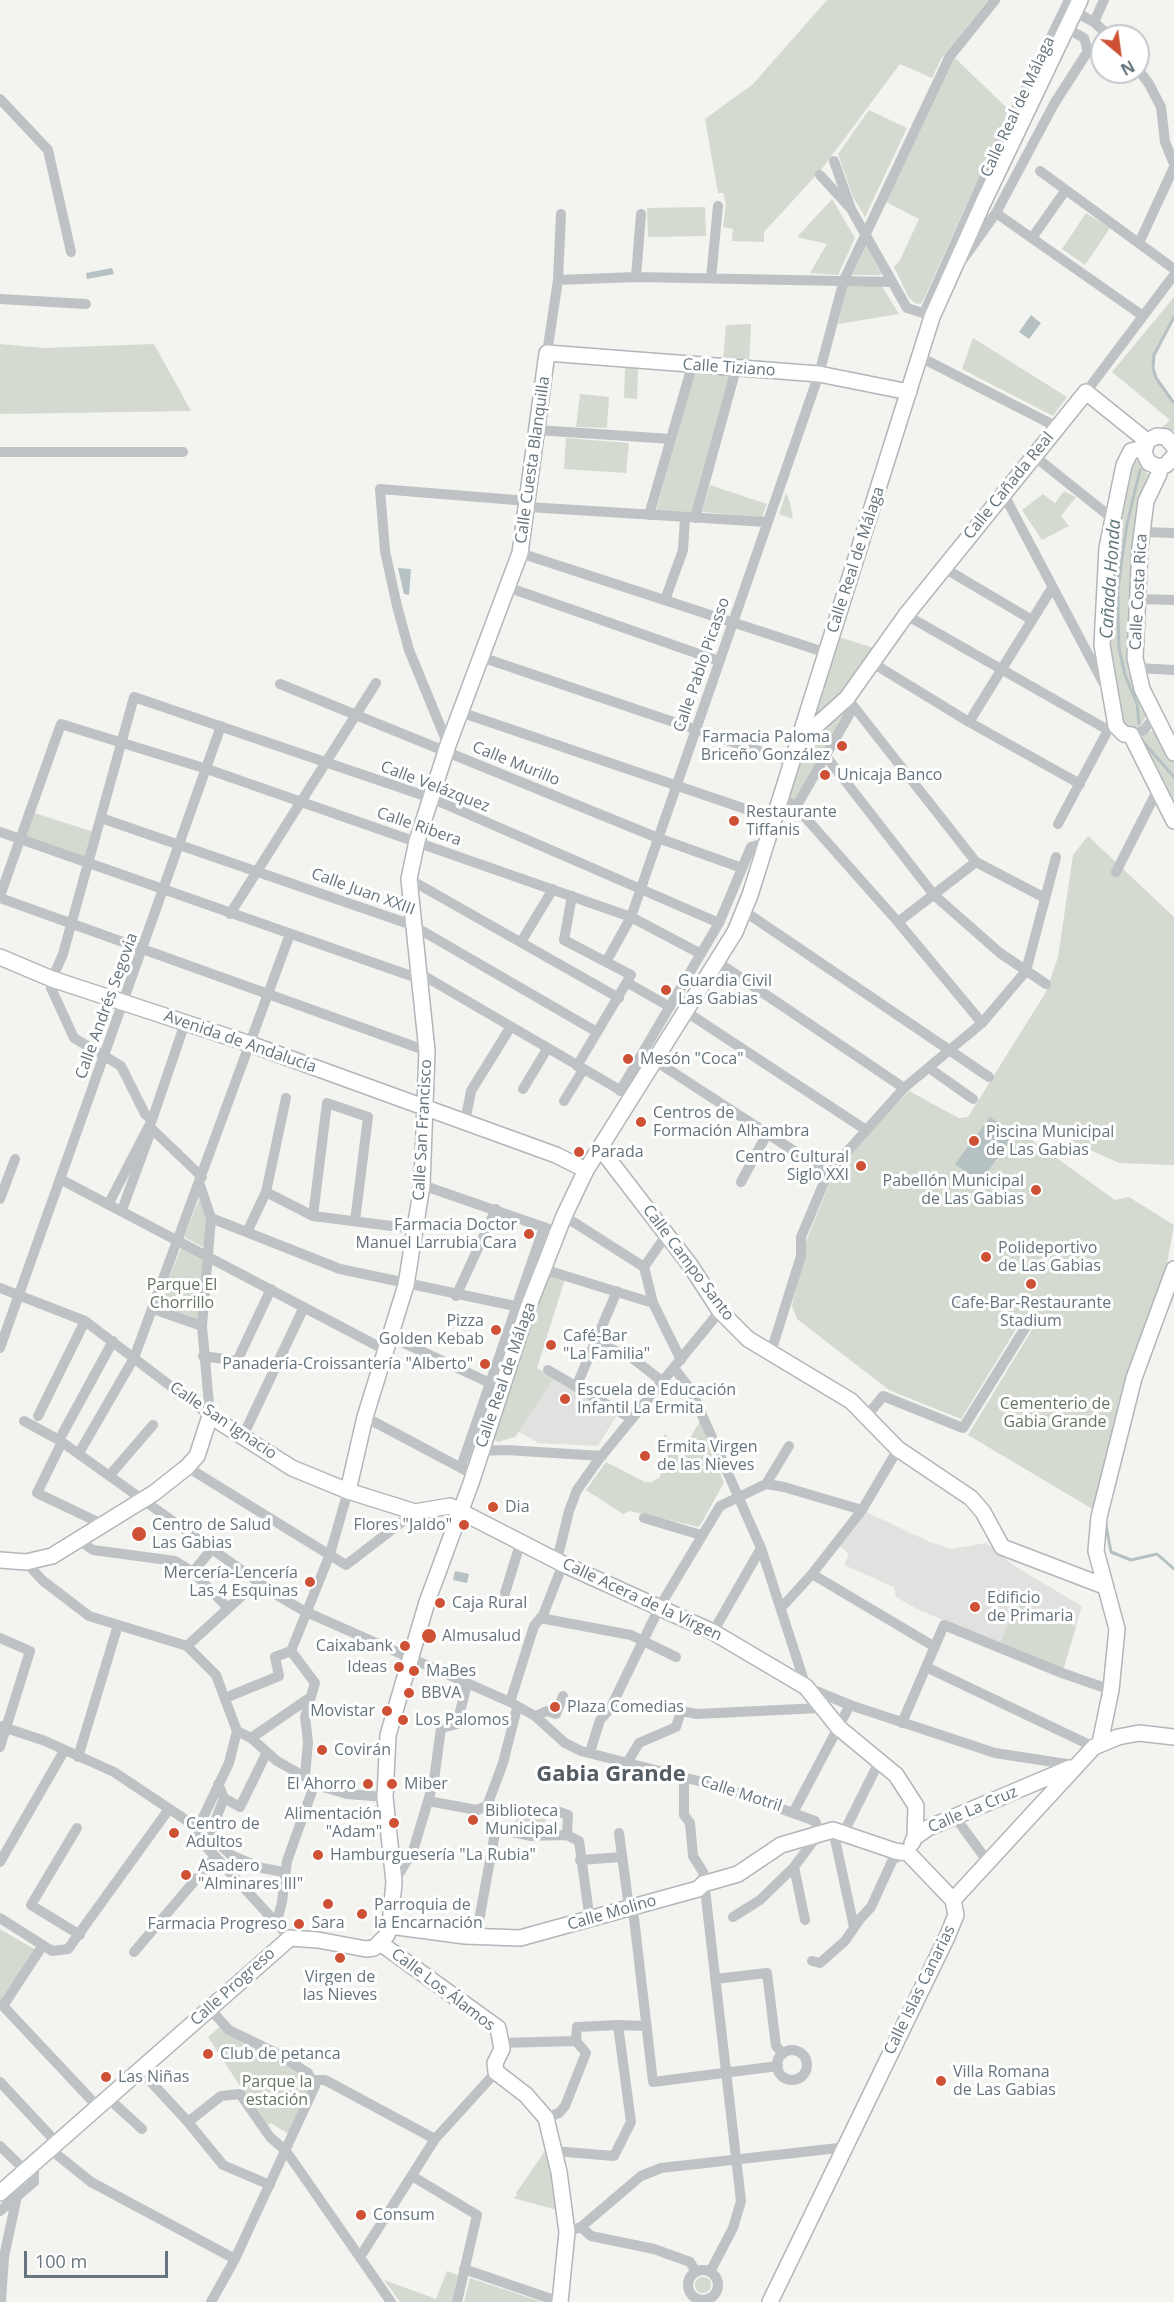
<!DOCTYPE html>
<html>
<head>
<meta charset="utf-8">
<style>
  body { margin:0 }
  #map { position:relative; width:1174px; height:2302px; overflow:hidden; background:#f3f3f0; font-family:"Open Sans",sans-serif }
  canvas { display:block }
  .north { position:absolute; left:1090px; top:24px; width:60px; height:60px; box-sizing:border-box; background:#fff; border:2px solid #c2c7cb; border-radius:50%; rotate:151deg; font-size:16px; font-weight:700; line-height:24px; text-align:center; color:#66747d }
  .north::after { content:''; display:block; margin:auto; width:21px; height:27px; background:#ce5035; clip-path:polygon(50% 0,100% 100%,50% 72%,0 100%) }
  .scale { position:absolute; left:24px; top:2251px; width:144px; height:27px; box-sizing:border-box; border:3px solid #66747d; border-top:0; padding-left:8px; font-size:18px; line-height:21px; white-space:nowrap; color:#66747d; -webkit-text-stroke:4px #fff; paint-order:stroke }
</style>
</head>
<body>
<div id="map">
<canvas width="1174" height="2302"></canvas>
<div class="north">N</div>
<div class="scale">100 m</div>
</div>
<script>
const c = document.querySelector('canvas').getContext('2d');
c.lineJoin = 'round';
function fillPath(path, color) {
  c.fillStyle = color;
  c.fill(path, 'evenodd');
}
function shape(rows) {
  const path = new Path2D();
  for (const r of rows) {
    if (r.length === 3) {
      path.moveTo(r[0] + r[2], r[1]);
      path.arc(r[0], r[1], r[2], 0, 2 * Math.PI);
      continue;
    }
    path.moveTo(r[0], r[1]);
    for (let i = 2; i < r.length; i += 2) path.lineTo(r[i], r[i + 1]);
  }
  return path;
}
function trace(path, color, width, dash) {
  c.strokeStyle = color;
  c.lineWidth = width;
  c.lineCap = dash ? 'butt' : 'round';
  c.setLineDash(dash || []);
  c.stroke(path);
}
function label(font, color, halo, rows, align = 'center') {
  c.font = font + ' "Open Sans",sans-serif';
  c.lineWidth = 6;
  c.setLineDash([]);
  c.textBaseline = 'middle';
  c.strokeStyle = halo;
  c.fillStyle = color;
  for (const [text, x, y, turn = 0] of rows) {
    c.save();
    c.translate(x, y);
    c.rotate((+turn || 0) * Math.PI / 180);
    c.textAlign = isNaN(turn) ? turn : align;
    if (halo) c.strokeText(text, 0, 0);
    c.fillText(text, 0, 0);
    c.restore();
  }
}
fillPath(shape([
  [554,1378,617,1415,598,1446,538,1443,518,1431],
  [862,1510,930,1542,952,1549,986,1543,1016,1567,1082,1606,1063,1670,919,1610,896,1597,894,1587,844,1565,849,1554,836,1543]
]), '#e1e2e0');
fillPath(shape([
  [827,0,988,0,941,59,932,78,900,64,821,170,764,232,764,242,732,241,733,229,723,227,726,204,723,193,718,193,705,119,753,84],
  [955,58,1009,110,922,303,917,304,909,298,894,267,900,260,919,219,886,202],
  [869,110,907,128,865,217,853,197,838,154],
  [832,199,855,238,838,275,810,273,827,244,797,237],
  [705,207,706,236,648,237,647,208],
  [1086,213,1110,228,1085,265,1062,249],
  [866,246,882,275,852,275],
  [847,286,882,286,899,314,838,324],
  [1174,297,1174,317,1154,355,1153,368,1156,378,1174,403,1174,431,1162,428,1170,420,1112,372],
  [751,324,749,363,723,360,726,325],
  [973,338,1067,397,1053,416,962,369],
  [0,344,43,348,154,344,191,411,0,414],
  [625,366,638,366,637,399,624,398],
  [695,371,731,372,693,513,656,511],
  [580,394,609,397,607,428,576,427],
  [566,438,629,443,626,473,564,469],
  [1135,458,1152,479,1135,585,1148,713,1141,725,1134,728,1124,727,1112,690,1108,619,1110,575,1129,469],
  [710,485,767,504,762,517,702,512],
  [1064,491,1076,497,1061,516,1069,526,1042,540,1022,510,1043,494,1055,503],
  [786,493,790,502,793,519,779,514],
  [832,635,880,650,847,698,853,708,796,807,781,797],
  [1155,729,1174,762,1174,809,1136,740],
  [31,812,97,833,87,864,22,841],
  [1088,836,1174,917,1174,1165,1119,1163,1042,1128,1033,1141,1115,1200,1129,1197,1174,1225,1166,1270,1136,1349,1094,1510,968,1435,1033,1328,1021,1321,961,1419,889,1390,797,1319,792,1306,807,1239,833,1175,845,1157,909,1091,959,1118,968,1117,1046,992,1058,957,1073,855],
  [199,1199,208,1219,205,1248,184,1237],
  [182,1246,204,1258,198,1321,158,1306],
  [549,1275,565,1279,537,1368,554,1378,515,1437,498,1442,491,1438],
  [700,1421,724,1483,699,1527,630,1511,623,1514,586,1490,606,1462,645,1482,651,1482,659,1478,666,1463,660,1445,665,1433,679,1457],
  [1017,1602,1076,1627,1063,1670,1000,1644],
  [523,1807,548,1814,540,1833,531,1834,533,1827,514,1823],
  [0,1929,36,1950,0,2008],
  [222,2025,301,2073,307,2081,307,2095,288,2134,271,2123,266,2126,208,2037],
  [549,2145,557,2210,513,2198,517,2196,516,2193],
  [447,2271,458,2275,452,2302,400,2302,384,2280,436,2299],
  [703,2285,8],
  [470,2278,542,2302,464,2302]
]), '#d5dad1');
fillPath(shape([
  [112,268,114,274,87,279,86,273],
  [1031,315,1041,323,1029,339,1019,332],
  [398,568,411,569,409,595,404,594],
  [990,1117,1014,1135,980,1182,955,1164],
  [455,1571,469,1574,467,1583,453,1580]
]), '#b6c1c3');
trace(shape([
  [1174,317,1154,355,1153,368,1156,378,1174,403],
  [1139,724,1137,704,1125,675,1119,648,1118,616,1118,587,1127,524,1140,470],
  [1144,743,1174,777],
  [1168,1307,1174,1292],
  [1105,1520,1111,1552,1131,1560,1157,1554,1174,1569]
]), '#b6c1c3', 3);
const secondary = shape([
  [1174,447,1166,437,1157,436,1147,441,1144,453,1149,463,1159,467,1166,465,1174,456],
  [1144,448,1131,451,1124,465,1107,548,1102,645,1116,726,1124,734,1131,735,1174,821],
  [1159,467,1159,474,1146,501,1140,548,1135,658,1142,689,1174,753],
  [802,732,818,724,847,698,906,615,1086,392,1147,441],
  [0,957,52,979,250,1044,556,1155,586,1170],
  [600,1148,690,1265,720,1311,748,1339,851,1401,898,1449,971,1498,983,1512,1002,1547,1104,1586],
  [348,1491,365,1417,406,1285,422,1185,427,1051,409,879,417,841,448,745,520,553,547,353,819,374,909,392],
  [0,1560,26,1562,52,1556,154,1493,187,1467,197,1456,210,1416,292,1468,348,1491,415,1512,450,1506,563,1564,713,1632,806,1687,839,1728,896,1775,916,1806,915,1837],
  [1100,1743,1111,1690,1117,1629,1096,1551,1099,1517,1134,1378,1174,1269],
  [912,1843,915,1837,928,1828,1070,1768],
  [908,1853,953,1900],
  [953,1900,1094,1747,1118,1737,1139,1733,1174,1737],
  [390,1926,465,1936,520,1938,698,1889,703,1884,738,1874,781,1845,833,1830,895,1851,908,1853],
  [380,1943,498,2028,502,2049,495,2063,496,2072,526,2095,546,2118,559,2172,567,2232,560,2302],
  [0,2193,290,1938,318,1940,366,1949,374,1948,387,1935,390,1926,394,1882,385,1797,388,1735,427,1602,471,1483,528,1308,564,1216,586,1170,735,932,750,895,932,317,984,201,1080,0],
  [770,2302,947,1937,956,1915,953,1900]
]);
trace(secondary, '#b1b6b9', 18);
trace(shape([
  [1075,12,1094,22,1109,36],
  [1094,22,1104,0],
  [1138,69,1149,84,1161,107,1165,142,1174,164],
  [0,99,48,150,71,252],
  [834,161,851,209],
  [1040,171,1174,269],
  [820,175,851,209,907,308,929,315],
  [996,213,1143,316],
  [1032,238,1065,191],
  [1139,243,1174,167],
  [961,262,996,213,1054,104,1088,51,1084,38,1066,28],
  [636,277,641,214],
  [711,278,718,206],
  [558,280,636,277,892,282],
  [0,299,86,304],
  [924,313,999,144,1069,0],
  [547,353,558,280,561,214],
  [920,357,1057,427],
  [1086,392,1174,275],
  [537,430,671,439],
  [0,452,183,452],
  [1033,455,1113,519],
  [1003,493,1105,686],
  [528,507,767,522],
  [649,515,692,366],
  [695,518,736,369],
  [1143,532,1174,533],
  [520,553,827,653],
  [944,568,1032,620],
  [507,587,719,661],
  [1139,599,1174,600],
  [665,600,683,550,685,518],
  [906,615,1108,730],
  [481,657,792,762],
  [871,662,969,722,1080,784],
  [1138,668,1174,670],
  [280,684,658,838,742,868],
  [847,698,976,862,1045,898],
  [460,712,775,819],
  [969,722,1052,588],
  [1131,735,1144,730,1155,716],
  [448,745,409,650,397,606,385,551,380,489,528,501],
  [825,755,934,895,1000,953,1046,984],
  [781,797,796,807,898,922,982,1023],
  [796,807,853,708],
  [101,818,412,925,597,1032],
  [1058,824,1108,730,1113,728],
  [0,832,417,978,426,977,632,1097],
  [1116,872,1157,791],
  [409,879,619,998],
  [0,896,61,724,207,769,631,917,701,954],
  [572,896,564,940,631,975,577,1066],
  [0,898,427,1051],
  [744,911,989,1077],
  [230,914,376,683],
  [898,922,976,862],
  [521,942,553,889],
  [716,961,904,1088],
  [606,962,631,917,819,374,844,280,950,56,995,0],
  [628,983,670,1007],
  [685,1011,866,1130],
  [654,1060,828,1173],
  [929,1068,973,1099],
  [523,1089,547,1049],
  [620,1091,719,923,751,847,758,845,765,848],
  [564,1101,583,1070],
  [152,1120,145,1114,121,1066,74,1038,51,988,52,979,63,954,134,697,431,798,719,923],
  [465,1122,471,1091,510,1028],
  [152,1129,202,1177],
  [60,1179,387,1351],
  [741,1182,767,1134],
  [200,1185,211,1218,202,1326,210,1416],
  [422,1185,549,1229],
  [266,1192,313,1216,415,1229],
  [0,1199,15,1159],
  [109,1203,152,1120,185,1023],
  [122,1210,151,1131],
  [313,1216,327,1103,368,1117,355,1221],
  [564,1216,644,1267],
  [211,1218,340,1269,515,1306],
  [247,1232,266,1192,286,1098],
  [667,1234,644,1267,653,1303,681,1360],
  [543,1269,653,1303],
  [0,1288,85,1321,210,1416],
  [456,1296,496,1209],
  [153,1309,202,1326],
  [391,1337,490,1383],
  [596,1343,631,1357,663,1382],
  [0,1348,221,726],
  [770,1355,801,1256,801,1237,828,1173,904,1088,982,1023,1026,971,1056,857],
  [203,1356,237,1361,271,1289],
  [674,1368,691,1390,761,1548,806,1687,850,1705,995,1753,1073,1765],
  [548,1370,632,1419],
  [576,1387,617,1291],
  [38,1416,85,1321],
  [365,1417,465,1470],
  [866,1417,883,1396,963,1428,1027,1325],
  [24,1421,59,1440,275,1594,304,1611,510,1702,535,1716,565,1743,581,1751,718,1786,815,1821,820,1832,794,1867,760,1900,733,1917],
  [243,1436,304,1307],
  [59,1440,113,1341],
  [62,1442,37,1493,102,1524],
  [479,1451,506,1450,602,1456],
  [79,1453,134,1358,290,934],
  [187,1467,346,1565,415,1512],
  [461,1467,544,1227],
  [110,1475,153,1425],
  [766,1484,789,1446],
  [644,1518,701,1535],
  [80,1541,93,1550,175,1561,193,1572,228,1608],
  [557,1560,569,1511,577,1490,599,1459,720,1311],
  [26,1562,42,1580,89,1616,187,1646,216,1675,237,1731],
  [193,1572,211,1550],
  [812,1574,935,1647],
  [505,1593,521,1541],
  [782,1607,812,1574,862,1510,898,1449],
  [540,1618,631,1635,676,1657],
  [713,1632,761,1548],
  [0,1638,30,1651,0,1747],
  [187,1646,246,1592],
  [926,1667,1094,1747],
  [225,1698,279,1676,275,1657,291,1651],
  [510,1702,534,1626,543,1615,563,1564],
  [535,1716,547,1711,556,1714,563,1696],
  [902,1723,944,1625,1062,1673,1111,1690],
  [0,1726,45,1741,114,1772,198,1828,201,1841,290,1938],
  [237,1731,251,1738,277,1761,323,1787,347,1794,385,1797],
  [251,1738,308,1699],
  [590,1752,600,1720,610,1709,660,1606,720,1506,766,1484,784,1487,862,1510],
  [78,1757,118,1625],
  [627,1763,639,1743,676,1727,681,1711,697,1714,820,1708],
  [305,1776,308,1742,305,1717,315,1683,291,1651,330,1554,348,1491],
  [684,1776,684,1815,690,1823,693,1856,703,1872,741,2201,733,2228,710,2272],
  [218,1784,224,1798,212,1829,213,1838,231,1855,262,1868,284,1872],
  [224,1798,240,1807,267,1752],
  [428,1801,434,1780,441,1728,457,1724,467,1684],
  [554,1810,568,1815,567,1835],
  [794,1811,850,1705],
  [955,1817,988,1862],
  [489,1827,531,1836,567,1835,579,1841,590,1921],
  [77,1828,31,1905,80,1935],
  [198,1828,229,1763,237,1731],
  [833,1830,854,1927],
  [619,1833,629,1908,634,1918,653,2082,778,2066],
  [843,1834,879,1762],
  [580,1860,622,1857],
  [0,1862,64,1751],
  [794,1867,805,1920],
  [394,1882,413,1851,428,1801,477,1810,487,1806,503,1763,517,1708],
  [0,1918,52,1951,68,1949,169,1809],
  [277,1921,282,1902,287,1861,315,1783],
  [476,1937,495,1833,493,1829],
  [43,1945,3,2006,98,2107],
  [134,1952,215,1857],
  [812,1961,820,1963,845,1941,860,1919,871,1907,893,1859,908,1853],
  [715,1979,767,1973,776,2046,783,2054],
  [210,2009,229,2030,276,2053,308,2073,315,2086,235,2259,211,2302],
  [618,2025,646,2026],
  [500,2043,576,2041],
  [792,2065,15],
  [140,2070,188,2122,223,2165,270,2185],
  [313,2080,325,2080,435,2139],
  [0,2082,57,2143],
  [108,2098,142,2129],
  [546,2118,559,2113,565,2106,586,2053,576,2041,577,2027,618,2025,631,2122,614,2156,554,2151],
  [188,2122,221,2096,240,2094,270,2137,286,2151,391,2302],
  [0,2146,26,2171],
  [50,2149,91,2182,235,2259],
  [412,2176,477,2215,457,2302],
  [0,2211,34,2182,34,2164],
  [581,2227,591,2236,654,2249,690,2262,696,2272],
  [567,2232,581,2227,641,2176,661,2168,847,2147],
  [360,2257,435,2139,496,2072],
  [464,2269,560,2302],
  [703,2285,15],
  [1,2302,4,2257,17,2196]
]), '#bfc2c4', 10);
trace(secondary, '#fff', 15);
for (const [x, y, r, color] of [
  [842,746,6,"#ce5035"],
  [825,775,6,"#ce5035"],
  [734,821,6,"#ce5035"],
  [666,990,6,"#ce5035"],
  [628,1059,6,"#ce5035"],
  [641,1122,6,"#ce5035"],
  [974,1141,6,"#ce5035"],
  [579,1152,6,"#ce5035"],
  [861,1166,6,"#ce5035"],
  [1036,1190,6,"#ce5035"],
  [529,1234,6,"#ce5035"],
  [986,1257,6,"#ce5035"],
  [1031,1284,6,"#ce5035"],
  [496,1330,6,"#ce5035"],
  [551,1345,6,"#ce5035"],
  [485,1364,6,"#ce5035"],
  [565,1399,6,"#ce5035"],
  [645,1456,6,"#ce5035"],
  [493,1507,6,"#ce5035"],
  [464,1525,6,"#ce5035"],
  [139,1534,8,"#ce5035"],
  [310,1582,6,"#ce5035"],
  [440,1603,6,"#ce5035"],
  [975,1607,6,"#ce5035"],
  [429,1636,8,"#ce5035"],
  [405,1646,6,"#ce5035"],
  [399,1667,6,"#ce5035"],
  [414,1671,6,"#ce5035"],
  [409,1693,6,"#ce5035"],
  [555,1707,6,"#ce5035"],
  [387,1711,6,"#ce5035"],
  [403,1720,6,"#ce5035"],
  [322,1750,6,"#ce5035"],
  [368,1784,6,"#ce5035"],
  [392,1784,6,"#ce5035"],
  [473,1820,6,"#ce5035"],
  [394,1823,6,"#ce5035"],
  [174,1833,6,"#ce5035"],
  [318,1855,6,"#ce5035"],
  [186,1875,6,"#ce5035"],
  [328,1904,6,"#ce5035"],
  [362,1914,6,"#ce5035"],
  [299,1924,6,"#ce5035"],
  [340,1958,6,"#ce5035"],
  [208,2054,6,"#ce5035"],
  [106,2077,6,"#ce5035"],
  [941,2081,6,"#ce5035"],
  [361,2215,6,"#ce5035"]
]) {
  const dot = new Path2D();
  dot.arc(x, y, r, 0, 2 * Math.PI);
  c.fillStyle = color;
  c.fill(dot);
  trace(dot, '#fff', 2);
}
label('16px', '#66747d', '#fff', [
  ["Calle Real de Málaga",1018,107,-65],
  ["Calle Tiziano",729,368,4],
  ["Calle Cuesta Blanquilla",533,460,-82],
  ["Calle Cañada Real",1009,486,-51],
  ["Calle Real de Málaga",856,560,-72],
  ["Calle Costa Rica",1139,592,-87],
  ["Calle Pablo Picasso",702,665,-71],
  ["Calle Murillo",516,764,22],
  ["Calle Velázquez",435,787,21],
  ["Calle Ribera",419,827,19],
  ["Calle Juan XXIII",363,892,20],
  ["Calle Andrés Segovia",107,1006,-70],
  ["Avenida de Andalucía",240,1042,19],
  ["Calle San Francisco",423,1130,-87],
  ["Calle Campo Santo",688,1263,53],
  ["Calle Real de Málaga",506,1375,-71],
  ["Calle San Ignacio",223,1421,34],
  ["Calle Acera de la Virgen",642,1600,25],
  ["Calle Motril",741,1794,18],
  ["Calle La Cruz",973,1810,-23],
  ["Calle Molino",612,1913,-16],
  ["Calle Progreso",233,1987,-42],
  ["Calle Los Álamos",443,1990,37],
  ["Calle Islas Canarias",920,1990,-64]
]);
label('16px', '#66747d', '#fff', [
  ["Farmacia Paloma",830,737,"right"],
  ["Briceño González",830,755,"right"],
  ["Unicaja Banco",837,775],
  ["Restaurante",746,812],
  ["Tiffanis",746,830],
  ["Guardia Civil",678,981],
  ["Las Gabias",678,999],
  ["Mesón \"Coca\"",640,1059],
  ["Centros de",653,1113],
  ["Formación Alhambra",653,1131],
  ["Piscina Municipal",986,1132],
  ["de Las Gabias",986,1150],
  ["Parada",591,1152],
  ["Centro Cultural",849,1157,"right"],
  ["Siglo XXI",849,1175,"right"],
  ["Pabellón Municipal",1024,1181,"right"],
  ["de Las Gabias",1024,1199,"right"],
  ["Farmacia Doctor",517,1225,"right"],
  ["Manuel Larrubia Cara",517,1243,"right"],
  ["Polideportivo",998,1248],
  ["de Las Gabias",998,1266],
  ["Cafe-Bar-Restaurante",1031,1303,"center"],
  ["Stadium",1031,1321,"center"],
  ["Pizza",484,1321,"right"],
  ["Golden Kebab",484,1339,"right"],
  ["Café-Bar",563,1336],
  ["\"La Familia\"",563,1354],
  ["Panadería-Croissantería \"Alberto\"",473,1364,"right"],
  ["Escuela de Educación",577,1390],
  ["Infantil La Ermita",577,1408],
  ["Ermita Virgen",657,1447],
  ["de las Nieves",657,1465],
  ["Dia",505,1507],
  ["Centro de Salud",152,1525],
  ["Las Gabias",152,1543],
  ["Flores \"Jaldo\"",452,1525,"right"],
  ["Mercería-Lencería",298,1573,"right"],
  ["Las 4 Esquinas",298,1591,"right"],
  ["Edificio",987,1598],
  ["de Primaria",987,1616],
  ["Caja Rural",452,1603],
  ["Almusalud",442,1636],
  ["Caixabank",393,1646,"right"],
  ["Ideas",387,1667,"right"],
  ["MaBes",426,1671],
  ["BBVA",421,1693],
  ["Plaza Comedias",567,1707],
  ["Movistar",375,1711,"right"],
  ["Los Palomos",415,1720],
  ["Covirán",334,1750],
  ["El Ahorro",356,1784,"right"],
  ["Miber",404,1784],
  ["Biblioteca",485,1811],
  ["Municipal",485,1829],
  ["Alimentación",382,1814,"right"],
  ["\"Adam\"",382,1832,"right"],
  ["Centro de",186,1824],
  ["Adultos",186,1842],
  ["Hamburguesería \"La Rubia\"",330,1855],
  ["Asadero",198,1866],
  ["\"Alminares III\"",198,1884],
  ["Parroquia de",374,1905],
  ["la Encarnación",374,1923],
  ["Sara",328,1923,"center"],
  ["Farmacia Progreso",287,1924,"right"],
  ["Virgen de",340,1977,"center"],
  ["las Nieves",340,1995,"center"],
  ["Club de petanca",220,2054],
  ["Villa Romana",953,2072],
  ["de Las Gabias",953,2090],
  ["Las Niñas",118,2077],
  ["Consum",373,2215]
], 'left');
label('16px', '#687564', '#fff', [
  ["Parque El",182,1285],
  ["Chorrillo",182,1303],
  ["Cementerio de",1055,1404],
  ["Gabia Grande",1055,1422],
  ["Parque la",277,2082],
  ["estación",277,2100]
]);
label('italic 18px', '#61767b', '#fff', [
  ["Cañada Honda",1111,579,-86]
]);
label('bold 22px', '#535d63', '#fff', [
  ["Gabia Grande",611,1775]
]);
</script>
</body>
</html>
